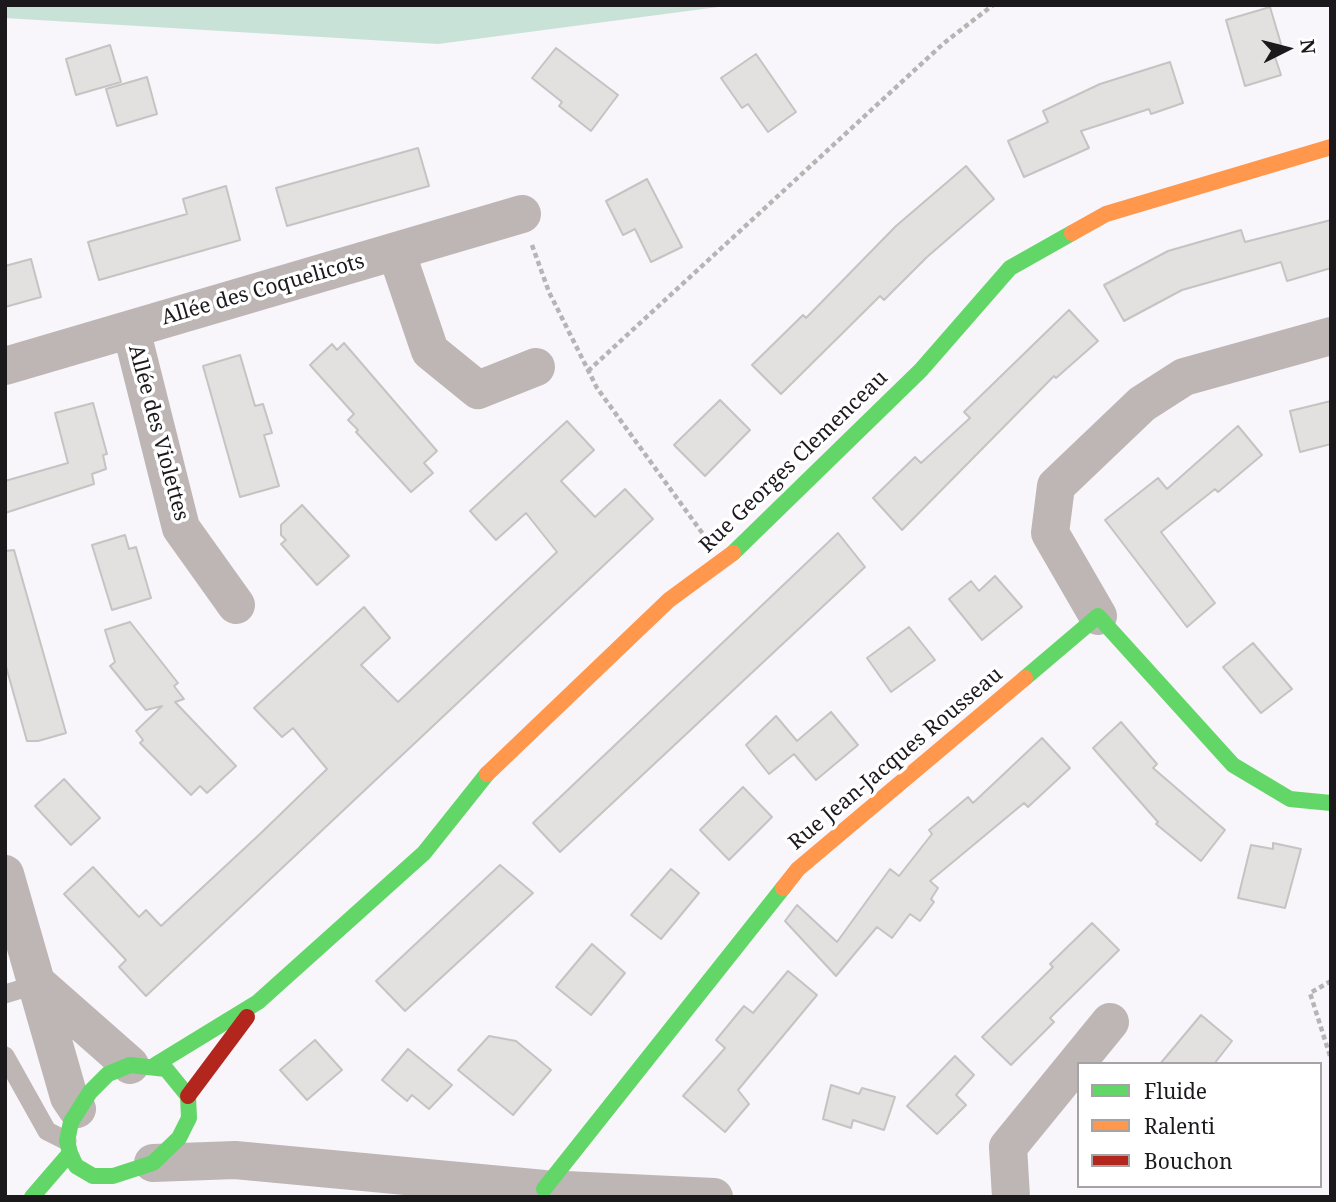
<!DOCTYPE html>
<html>
<head>
<meta charset="utf-8">
<style>
  body { margin:0 }
  #map { position:relative; width:1336px; height:1202px; overflow:hidden; background:#f8f5fb; font-family:"Noto Serif",serif }
  canvas { display:block }
  .frame { position:absolute; inset:0; border:7px solid #1c191d; pointer-events:none }
  .legend { position:absolute; left:1077px; top:1062px; width:245px; height:126px; box-sizing:border-box; background:#fff; border:2px solid #a4a3a5; margin:0; padding:9px 12px; list-style:none; font-size:21px; color:#1c191d }
  .legend li { display:flex; align-items:center; gap:14px; height:35px }
  .legend b { width:35px; border:2px solid #a4a3a5 }
  .north { position:absolute; left:1252px; top:14px; width:70px; height:70px; -webkit-text-stroke:5px #fff; paint-order:stroke; rotate:84deg; font-size:19px; font-weight:700; line-height:28px; text-align:center; color:#1c191d }
  .north::after { content:''; display:block; margin:auto; width:24px; height:32px; background:#1c191d; clip-path:polygon(50% 0,100% 100%,50% 72%,0 100%) }
</style>
</head>
<body>
<div id="map">
<canvas width="1336" height="1202"></canvas>
<div class="frame"></div>
<ul class="legend">
<li><b style="height:9px;background:#63d668"></b>Fluide</li>
<li><b style="height:9px;background:#ff974d"></b>Ralenti</li>
<li><b style="height:9px;background:#b3261e"></b>Bouchon</li>
</ul>
<div class="north">N</div>
</div>
<script>
const c = document.querySelector('canvas').getContext('2d');
c.lineJoin = 'round';
function fillPath(path, color) {
  c.fillStyle = color;
  c.fill(path, 'evenodd');
}
function shape(rows) {
  const path = new Path2D();
  for (const r of rows) {
    path.moveTo(r[0], r[1]);
    for (let i = 2; i < r.length; i += 2) path.lineTo(r[i], r[i + 1]);
  }
  return path;
}
function trace(path, color, width, dash) {
  c.strokeStyle = color;
  c.lineWidth = width;
  c.lineCap = dash ? 'butt' : 'round';
  c.setLineDash(dash || []);
  c.stroke(path);
}
function label(font, color, halo, rows, align = 'center') {
  c.font = font + ' "Noto Serif",serif';
  c.lineWidth = 7;
  c.setLineDash([]);
  c.textBaseline = 'middle';
  c.strokeStyle = halo;
  c.fillStyle = color;
  for (const [text, x, y, turn = 0] of rows) {
    c.save();
    c.translate(x, y);
    c.rotate((+turn || 0) * Math.PI / 180);
    c.textAlign = isNaN(turn) ? turn : align;
    if (halo) c.strokeText(text, 0, 0);
    c.fillText(text, 0, 0);
    c.restore();
  }
}
fillPath(shape([
  [5,5,733,5,438,44,5,18]
]), '#c8e2d7');
const building = shape([
  [1270,7,1281,44,1277,45,1279,52,1274,54,1281,75,1245,86,1226,20,1270,7],
  [110,45,121,82,76,95,66,59,110,45],
  [556,48,618,95,591,131,559,106,562,102,532,78,556,48],
  [756,54,796,112,768,132,748,104,742,108,721,78,756,54],
  [1170,62,1183,103,1151,114,1149,109,1081,131,1089,148,1024,177,1008,141,1048,122,1043,111,1100,84,1170,62],
  [147,77,157,114,117,126,106,89,147,77],
  [418,148,429,186,287,226,276,188,418,148],
  [966,166,994,199,927,257,884,300,880,296,781,394,752,365,803,315,806,318,896,226,966,166],
  [647,179,682,247,651,262,635,229,623,235,606,201,647,179],
  [226,186,240,240,99,280,88,242,187,214,183,199,226,186],
  [1331,220,1331,268,1287,281,1281,262,1182,290,1124,321,1104,285,1168,251,1241,230,1245,242,1331,220],
  [31,259,41,297,5,307,5,266,31,259],
  [1069,310,1098,341,1056,378,1054,376,902,530,873,498,915,457,921,463,970,418,964,412,1069,310],
  [344,343,437,451,424,463,433,473,411,492,356,432,358,430,348,420,354,414,310,365,332,344,337,350,344,343],
  [240,355,255,406,263,404,272,433,264,435,279,486,240,497,203,366,240,355],
  [720,400,750,430,705,476,674,445,720,400],
  [1331,401,1331,444,1300,452,1290,411,1331,401],
  [93,403,107,454,103,455,106,469,92,474,94,484,5,513,5,481,68,463,55,413,93,403],
  [567,421,594,450,561,481,595,517,625,489,653,519,146,996,119,967,126,960,64,894,93,867,139,917,146,910,161,926,261,833,327,769,293,728,282,737,254,708,364,607,390,638,361,665,398,702,557,552,526,513,496,540,470,511,567,421],
  [1238,426,1262,455,1218,492,1215,489,1161,532,1215,603,1187,627,1105,520,1158,478,1167,489,1238,426],
  [302,505,349,556,317,585,281,544,286,540,281,535,281,525,302,505],
  [838,533,865,567,560,852,533,823,838,533],
  [125,535,129,549,136,547,151,598,112,610,92,545,125,535],
  [14,550,66,733,38,741,27,741,5,663,5,551,14,550],
  [995,576,1022,607,982,640,949,599,971,581,979,591,995,576],
  [130,622,178,683,174,686,184,699,175,702,236,766,207,793,200,786,191,795,140,743,143,740,136,731,162,706,146,710,110,666,115,662,105,630,130,622],
  [909,627,935,660,891,692,867,658,909,627],
  [1253,643,1292,689,1261,713,1223,667,1253,643],
  [831,712,858,745,816,780,794,754,769,774,746,745,776,716,797,741,831,712],
  [1121,722,1157,764,1153,768,1225,830,1201,861,1156,824,1158,822,1093,748,1121,722],
  [1042,738,1070,768,1028,807,1024,803,930,881,938,888,931,899,934,902,920,921,910,914,892,938,877,927,836,976,785,921,797,905,837,942,890,869,899,876,932,834,929,830,968,797,973,803,1042,738],
  [64,779,100,818,71,845,35,806,64,779],
  [743,787,772,817,729,860,700,830,743,787],
  [1273,843,1301,849,1285,908,1238,898,1251,845,1273,849,1273,843],
  [500,865,533,893,405,1011,376,981,500,865],
  [671,869,699,893,661,939,631,915,671,869],
  [1092,923,1119,950,1050,1018,1054,1022,1011,1065,982,1037,1053,967,1050,964,1092,923],
  [592,944,625,973,591,1015,556,987,592,944],
  [788,971,817,995,738,1090,749,1104,725,1132,683,1096,725,1048,716,1040,744,1006,753,1013,788,971],
  [1201,1015,1232,1041,1214,1064,1160,1064,1201,1015],
  [489,1036,516,1041,551,1070,513,1115,458,1070,489,1036],
  [315,1040,342,1070,307,1100,280,1070,315,1040],
  [408,1049,452,1085,429,1109,412,1095,407,1101,382,1080,408,1049],
  [955,1056,974,1075,956,1095,966,1105,937,1134,907,1106,955,1056],
  [831,1085,859,1094,862,1088,895,1097,884,1130,853,1120,851,1128,823,1119,831,1085]
]);
fillPath(building, '#e3e0e0');
trace(building, '#c6c3c3', 2);
trace(shape([
  [532,245,549,292,597,388,703,534],
  [588,371,944,43,993,5],
  [1331,981,1310,993,1331,1059]
]), '#b8b3b4', 4.5, [5, 3.5]);
trace(shape([
  [5,994,38,984],
  [5,1056,47,1131,67,1141]
]), '#beb5b5', 19);
trace(shape([
  [396,251,430,351,478,390,536,367],
  [131,329,181,528,236,605],
  [5,366,522,214],
  [1098,616,1050,533,1056,486,1142,404,1184,377,1331,336],
  [5,874,69,1097,77,1109],
  [38,984,130,1065],
  [153,1163,235,1160,544,1189,714,1197],
  [1011,1197,1008,1147,1110,1022]
]), '#beb5b5', 38);
trace(shape([
  [733,553,921,370,1010,268,1072,233],
  [1025,678,1098,616,1233,765,1290,799,1331,803],
  [130,1065,166,1069,188,1096,189,1118,179,1138,153,1163,113,1176,93,1176,76,1166,70,1153,67,1141,71,1122,90,1092,108,1074,130,1065],
  [155,1065,258,1002,424,853,487,774],
  [544,1189,783,888],
  [32,1197,70,1153]
]), '#63d668', 16);
trace(shape([
  [1072,233,1106,214,1331,147],
  [487,774,669,600,733,553],
  [783,888,798,869,1025,678]
]), '#ff974d', 16);
trace(shape([
  [188,1096,247,1017]
]), '#b3261e', 16);
label('21px', '#1c191d', '#fff', [
  ["Allée des Coquelicots",263,290,-16],
  ["Allée des Violettes",158,433,75],
  ["Rue Georges Clemenceau",794,462,-44],
  ["Rue Jean-Jacques Rousseau",896,759,-40]
]);
</script>
</body>
</html>
